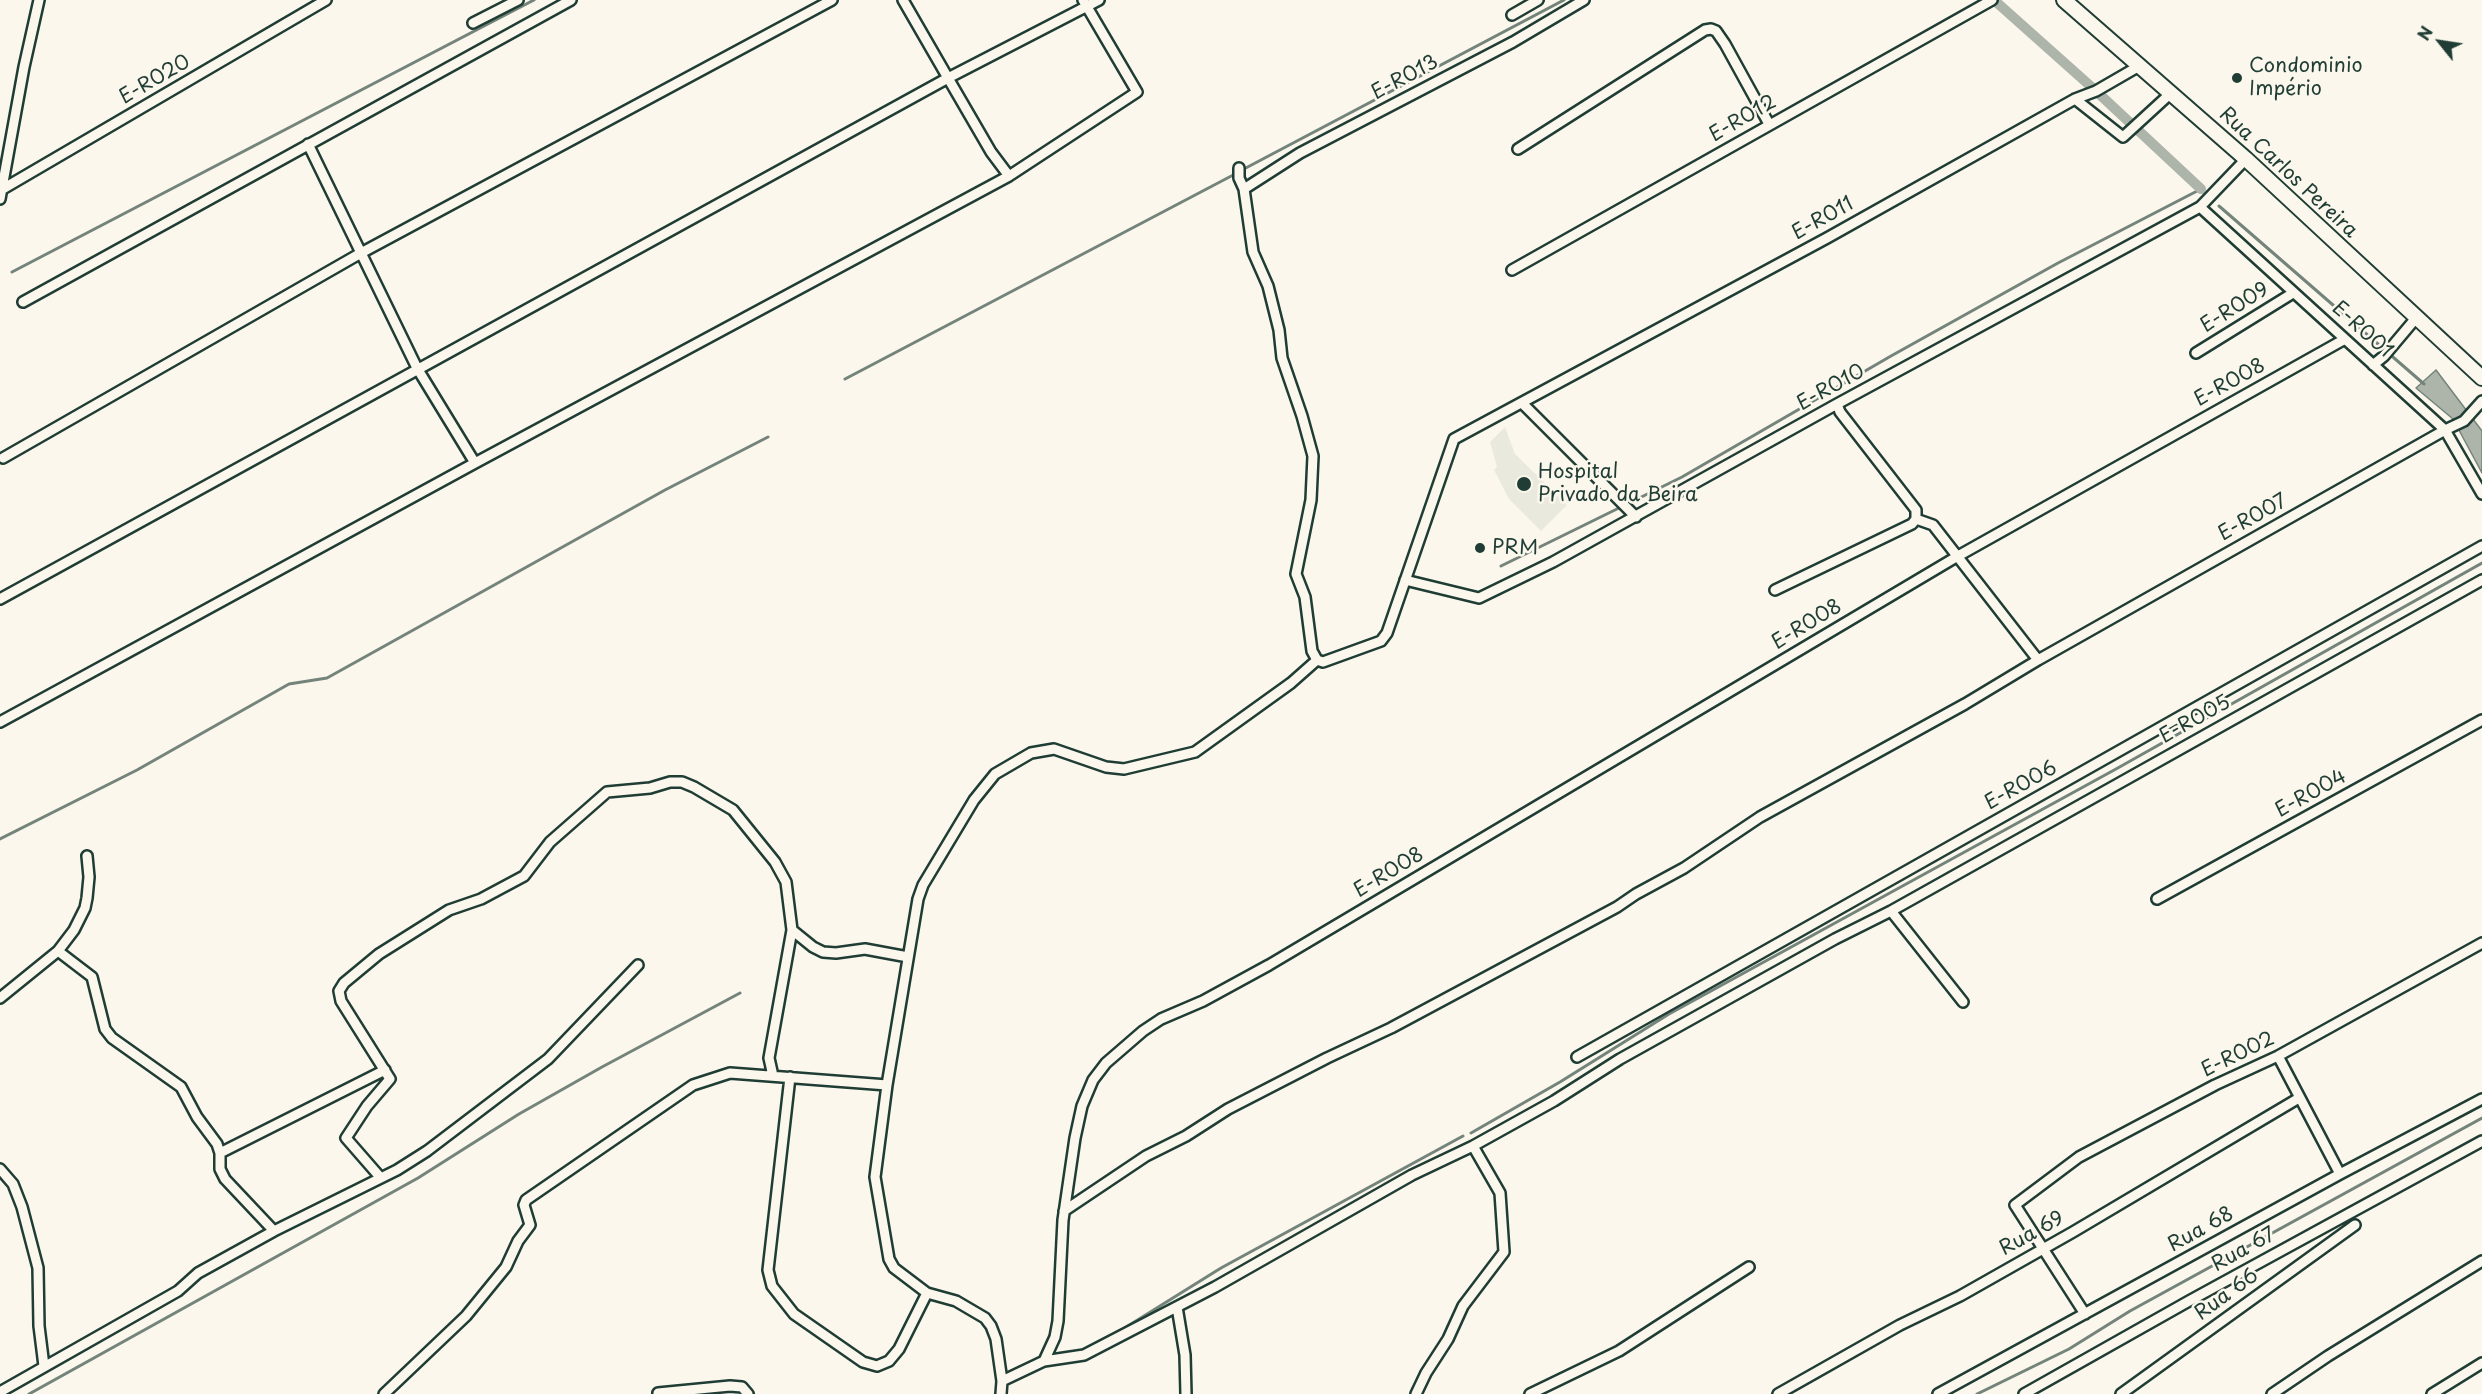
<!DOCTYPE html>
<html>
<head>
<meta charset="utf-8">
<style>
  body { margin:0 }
  #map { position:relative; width:2482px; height:1394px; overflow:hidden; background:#fbf7ec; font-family:"Playpen Sans",sans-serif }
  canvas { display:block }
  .north { position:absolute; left:2410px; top:12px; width:60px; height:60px; -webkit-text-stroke:4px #fbf7ec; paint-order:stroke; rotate:300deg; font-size:16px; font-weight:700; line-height:24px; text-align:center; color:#1f3d34 }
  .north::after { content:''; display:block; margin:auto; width:21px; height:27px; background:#1f3d34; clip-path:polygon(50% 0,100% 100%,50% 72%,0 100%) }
</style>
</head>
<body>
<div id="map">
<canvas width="2482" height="1394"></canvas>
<div class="north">N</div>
</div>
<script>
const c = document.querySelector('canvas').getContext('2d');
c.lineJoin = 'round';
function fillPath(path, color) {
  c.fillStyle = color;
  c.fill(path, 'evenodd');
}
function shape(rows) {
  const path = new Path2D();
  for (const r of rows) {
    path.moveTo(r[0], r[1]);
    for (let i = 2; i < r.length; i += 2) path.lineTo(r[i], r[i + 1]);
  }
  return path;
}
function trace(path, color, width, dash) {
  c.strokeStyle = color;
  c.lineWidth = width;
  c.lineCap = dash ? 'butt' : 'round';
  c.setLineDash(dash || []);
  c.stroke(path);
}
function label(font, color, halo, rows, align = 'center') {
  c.font = font + ' "Playpen Sans",sans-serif';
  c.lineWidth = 5;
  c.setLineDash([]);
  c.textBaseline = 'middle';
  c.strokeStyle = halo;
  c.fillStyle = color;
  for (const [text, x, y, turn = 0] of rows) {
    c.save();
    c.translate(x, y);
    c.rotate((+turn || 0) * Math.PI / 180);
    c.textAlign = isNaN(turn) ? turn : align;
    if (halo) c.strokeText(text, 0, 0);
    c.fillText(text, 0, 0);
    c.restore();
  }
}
fillPath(shape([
  [1505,427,1515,454,1567,505,1541,531,1509,499,1494,470,1497,467,1490,442]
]), '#eae9de');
const water = shape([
  [2436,370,2482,431,2482,473,2453,419,2416,388,2436,370]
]);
fillPath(water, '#adb4aa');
trace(water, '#74847b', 1.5);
trace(shape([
  [1242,170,1564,0],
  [2219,206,2424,384],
  [12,272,534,0],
  [845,379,1237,173],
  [1501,566,1682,477,1891,356,2058,263,2201,189],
  [0,839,137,770,289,684,327,678,665,490,768,437],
  [1471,1133,1560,1082,1669,1014,2116,769,2482,563],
  [1115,1334,1221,1268,1463,1136],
  [29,1394,418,1178,519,1114,602,1067,740,993],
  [1977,1394,2069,1349,2130,1311,2482,1118]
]), '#74847b', 3);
trace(shape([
  [1994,0,2096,91,2201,189]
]), '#adb4aa', 10);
const street = shape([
  [1512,15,1538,0],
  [473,23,518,0],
  [2075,99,2123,137,2171,93],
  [1518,149,1705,30,1711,29,1716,31,1725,44,1769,124],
  [1239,168,1239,178,1244,189,1253,252,1268,286,1279,330,1282,358,1302,416,1313,456,1311,500,1296,574,1305,597,1312,651,1317,660],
  [1009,176,991,152,948,78,1099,0],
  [1244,189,1300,153,1513,42,1584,0],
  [1,190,326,0],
  [0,199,24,67,39,0],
  [2200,207,2445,430,2482,494],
  [1512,270,1992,0],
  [23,302,571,0],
  [2196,353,2293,293],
  [2373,365,2384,356,2416,318],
  [1523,404,1636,517],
  [3,458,361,253,832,0],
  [475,463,1009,176,1137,92,1083,0],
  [1916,519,1933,525,2038,660],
  [1405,580,1479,598,1553,562,1837,404,2200,207,2246,159],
  [1775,590,1912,524,1916,519,1916,510,1840,412,1837,404],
  [0,599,948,78,903,0],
  [0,722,475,463,417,368,308,144],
  [2157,899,2482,720],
  [1891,911,1963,1002],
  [792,930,813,947,823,952,836,953,865,949,908,957],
  [58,951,92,977,105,1029,112,1038,181,1087,197,1117,217,1144,220,1153,220,1169,225,1179,274,1231],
  [0,998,58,951,74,930,85,908,87,898,89,877,87,856],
  [2278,1056,2340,1174],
  [1577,1057,2482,546],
  [790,1077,768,1270,772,1286,794,1314,863,1362,877,1366,889,1361,899,1349,927,1293],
  [220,1153,385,1070],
  [0,1169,13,1184,22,1207,38,1268,39,1326,44,1366],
  [380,1177,346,1138,367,1106,390,1079,341,1001,339,991,344,983,379,954,449,910,481,899,524,876,550,842,607,792,650,788,670,782,682,782,694,787,733,810,775,862,786,882,792,930,769,1058,773,1076],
  [1064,1211,1146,1156,1186,1136,1228,1109,1327,1058,1391,1028,1617,907,1636,894,1684,868,1760,817,1965,704,2038,660,2445,430,2464,421,2482,401],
  [1177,1307,1185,1355,1186,1394],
  [2085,1314,2015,1205,2079,1157,2215,1085,2278,1056,2482,943],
  [1044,1361,1055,1337,1058,1321,1063,1220,1075,1138,1082,1106,1093,1080,1106,1063,1143,1031,1161,1019,1203,1001,1269,965,1958,556,2345,339],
  [1002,1381,1044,1361,1084,1355,1215,1287,1412,1175,1473,1146,1554,1101,1620,1059,1835,939,1891,911,2482,580],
  [0,1392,178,1291,198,1273,274,1231,397,1170,427,1151,548,1059,638,965],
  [658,1393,730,1386,742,1387,748,1394],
  [384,1394,466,1316,506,1267,518,1241,530,1225,524,1205,526,1200,693,1085,730,1073,887,1085],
  [1001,1394,1002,1381,996,1339,991,1326,985,1318,956,1301,927,1293,894,1268,889,1259,875,1177,887,1085,918,899,923,885,974,800,995,774,1031,753,1054,749,1106,767,1124,769,1195,752,1291,683,1317,660,1323,662,1381,641,1387,633,1454,439,1827,238,2075,99,2096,91,2141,65],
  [1416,1394,1426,1373,1448,1339,1463,1306,1504,1252,1500,1193,1473,1146],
  [1530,1394,1619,1351,1749,1267],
  [1778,1394,1900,1325,1960,1296,2073,1232,2299,1098],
  [1938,1394,2340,1174,2482,1099],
  [2024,1394,2189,1301,2482,1141],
  [2121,1394,2355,1225],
  [2272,1394,2328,1356,2482,1261],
  [2432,1394,2482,1363]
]);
const secondary = shape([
  [2064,0,2246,159,2482,378]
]);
trace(street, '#1f3d34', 14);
trace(secondary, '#1f3d34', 18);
trace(street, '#fbf7ec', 9);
trace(secondary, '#fbf7ec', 14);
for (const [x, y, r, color] of [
  [2237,78,6,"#1f3d34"],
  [1524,484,8,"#1f3d34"],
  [1480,548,6,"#1f3d34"]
]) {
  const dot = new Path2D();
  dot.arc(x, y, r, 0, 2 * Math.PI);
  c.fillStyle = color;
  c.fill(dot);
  trace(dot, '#fbf7ec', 2);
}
label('20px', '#1f3d34', '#fbf7ec', [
  ["Condominio",2249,66],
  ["Império",2249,89],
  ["Hospital",1538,472],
  ["Privado da Beira",1538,495],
  ["PRM",1492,548]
], 'left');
label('20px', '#1f3d34', '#fbf7ec', [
  ["E-R013",1405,78,-28],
  ["E-R020",155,80,-30],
  ["E-R012",1743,119,-30],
  ["Rua Carlos Pereira",2288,173,43],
  ["E-R011",1823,219,-29],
  ["E-R009",2235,308,-32],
  ["E-R001",2362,330,42],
  ["E-R008",2230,383,-29],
  ["E-R010",1831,388,-29],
  ["E-R007",2253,518,-29],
  ["E-R008",1807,625,-31],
  ["E-R005",2195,720,-29],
  ["E-R006",2021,786,-29],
  ["E-R004",2311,794,-29],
  ["E-R008",1389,873,-31],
  ["E-R002",2238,1055,-26],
  ["Rua 68",2201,1230,-29],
  ["Rua 69",2032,1234,-29],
  ["Rua 67",2244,1250,-29],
  ["Rua 66",2227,1295,-36]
]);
</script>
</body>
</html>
